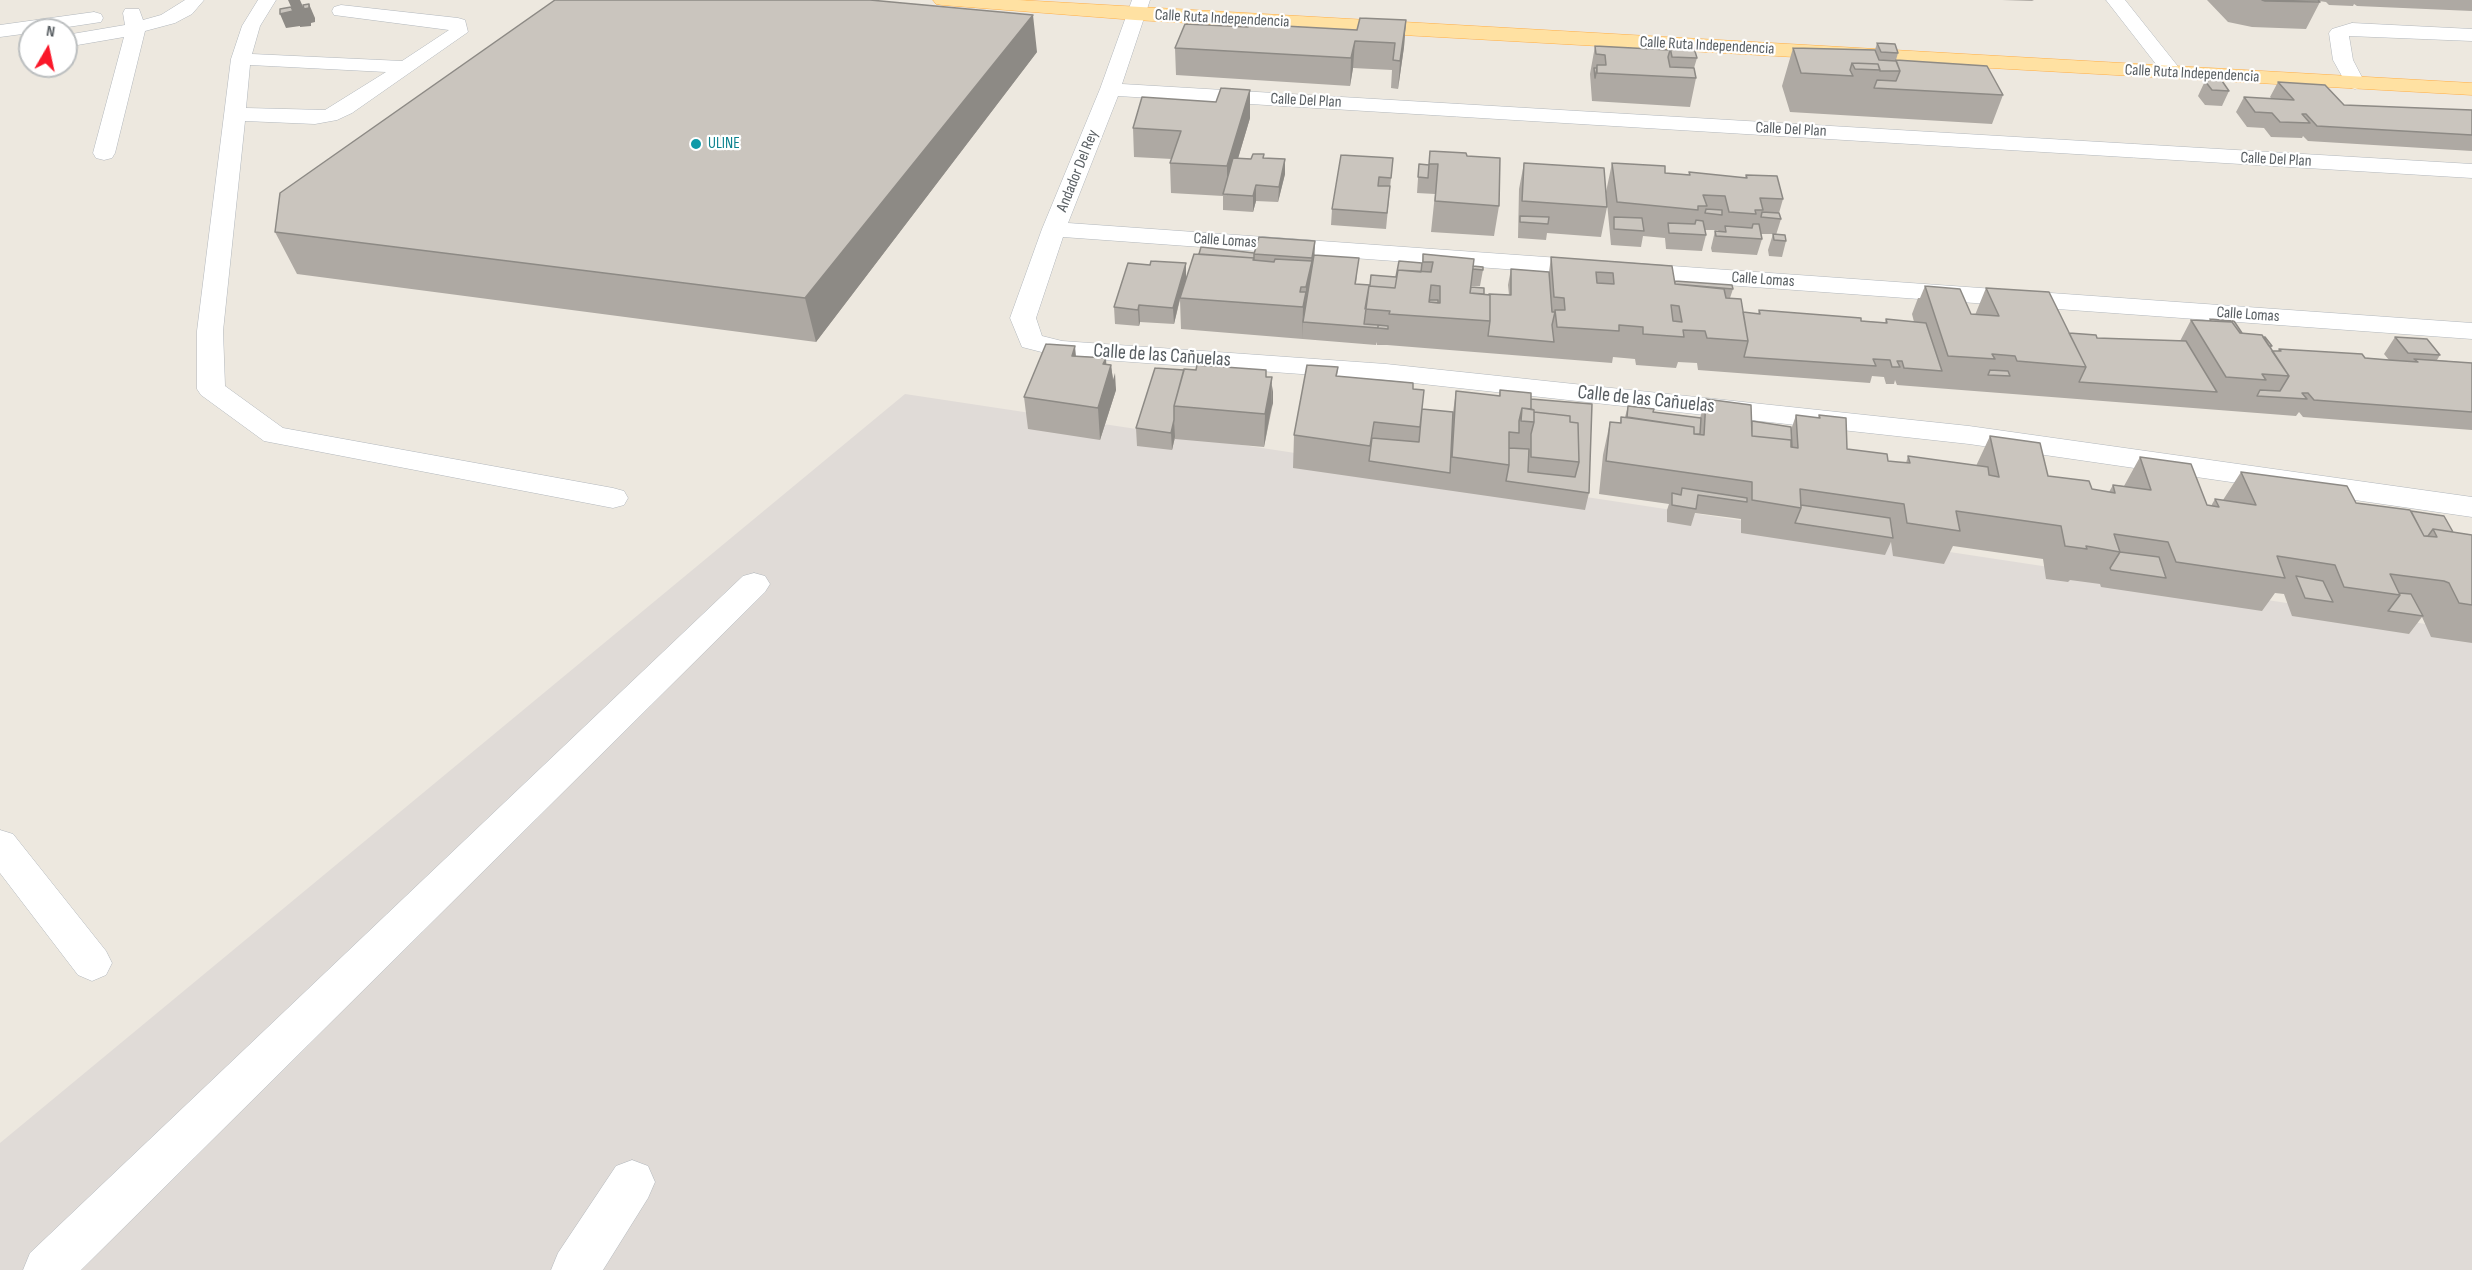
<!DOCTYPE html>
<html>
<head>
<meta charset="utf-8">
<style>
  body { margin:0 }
  #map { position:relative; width:2472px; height:1270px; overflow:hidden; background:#ede8df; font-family:"Sofia Sans Condensed",sans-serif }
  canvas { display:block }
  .north { position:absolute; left:18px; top:18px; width:60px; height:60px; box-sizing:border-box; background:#fff; border:2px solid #bcbfc0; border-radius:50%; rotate:9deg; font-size:16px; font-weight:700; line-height:24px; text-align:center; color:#585e62 }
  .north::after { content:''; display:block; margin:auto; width:21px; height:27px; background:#fa1729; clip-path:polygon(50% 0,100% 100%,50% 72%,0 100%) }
</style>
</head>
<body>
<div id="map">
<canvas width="2472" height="1270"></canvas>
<div class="north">N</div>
</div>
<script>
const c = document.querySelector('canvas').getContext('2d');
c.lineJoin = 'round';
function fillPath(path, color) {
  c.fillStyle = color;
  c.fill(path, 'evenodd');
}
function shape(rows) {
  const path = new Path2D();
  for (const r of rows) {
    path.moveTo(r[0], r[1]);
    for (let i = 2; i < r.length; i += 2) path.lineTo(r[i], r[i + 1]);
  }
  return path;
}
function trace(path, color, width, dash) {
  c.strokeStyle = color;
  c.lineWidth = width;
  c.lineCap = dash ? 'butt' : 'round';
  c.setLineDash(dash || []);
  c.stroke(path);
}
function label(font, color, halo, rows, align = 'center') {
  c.font = font + ' "Sofia Sans Condensed",sans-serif';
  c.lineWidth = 4.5;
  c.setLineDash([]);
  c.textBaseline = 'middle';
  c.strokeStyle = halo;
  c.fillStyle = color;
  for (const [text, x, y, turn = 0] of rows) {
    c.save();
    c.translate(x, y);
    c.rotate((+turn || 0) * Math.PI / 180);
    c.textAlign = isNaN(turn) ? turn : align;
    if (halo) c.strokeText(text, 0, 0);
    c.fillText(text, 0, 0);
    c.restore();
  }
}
fillPath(shape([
  [905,394,2472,631,2472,1270,0,1270,0,1143]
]), '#e0dbd7');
const minor = shape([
  [185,0,204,0,192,14,175,23,145,31,115,153,112,158,104,160,96,158,93,153,124,37,66,47,66,35,125,25,123,13,125,9,139,9,143,20,161,15,185,0],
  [258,0,276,0,260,26,252,54,402,61,449,30,334,15,332,11,334,7,341,5,458,18,465,20,468,32,352,113,337,120,315,124,245,121,223,331,225,386,283,428,613,488,624,491,628,498,624,505,613,508,264,441,201,395,197,389,197,331,231,59,242,26,258,0],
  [250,65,386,72,325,110,246,108,250,65],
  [1132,0,1150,0,1122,84,2472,164,2472,178,1118,96,1068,223,2472,323,2472,339,1063,237,1036,318,1042,336,1062,341,1386,364,1969,426,2472,497,2472,517,1969,444,1386,380,1061,357,1022,347,1010,318,1042,229,1100,89,1132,0],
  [2106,0,2125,0,2180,69,2183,73,2180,77,2166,77,2106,0],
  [94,12,101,14,103,18,101,22,48,30,30,30,30,33,0,37,0,25,94,12],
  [2352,23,2472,29,2472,41,2349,36,2353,60,2365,83,2362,87,2355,89,2348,87,2333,60,2329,33,2332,29,2352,23],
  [754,573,765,576,770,584,765,592,81,1270,23,1270,30,1253,743,576,754,573],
  [0,830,13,834,106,951,112,963,106,975,92,981,78,975,0,873,0,830],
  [632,1160,648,1166,655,1182,648,1198,603,1270,551,1270,558,1253,616,1166,632,1160]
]);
const major = shape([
  [933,0,1018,0,2472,83,2472,95,1135,20,942,5,936,4,933,0]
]);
trace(minor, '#b2b7bc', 1);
trace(major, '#ffae46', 1);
fillPath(minor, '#fff');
fillPath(major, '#ffe1a2');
fillPath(shape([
  [2002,0,2034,0,2032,1],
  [2207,0,2472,0,2472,11,2357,6,2354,4,2353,6,2329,5,2326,2,2319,1,2320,2,2306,29,2252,27,2228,22],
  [1406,20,1404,47,1398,89,1391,88,1392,70,1353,68,1350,86,1176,75,1175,48,1248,27,1357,30],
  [1877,43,1898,53,1896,60,2003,95,1992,124,1790,112,1782,86,1793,48,1875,50],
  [1595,46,1670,50,1670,47,1697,58,1694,68,1696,78,1690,107,1592,101,1590,74],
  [1037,52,816,342,297,274,275,232],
  [2205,81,2229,91,2222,106,2205,105,2198,96],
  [2278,82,2344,105,2472,110,2472,151,2308,141,2303,136,2302,138,2271,137,2264,128,2247,127,2236,112,2244,97,2272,99,2270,97],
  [1250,90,1250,118,1238,158,1251,159,1264,154,1264,158,1285,159,1285,174,1278,202,1256,201,1253,212,1223,210,1223,196,1171,193,1170,163,1172,159,1134,157,1133,128,1216,102],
  [1430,151,1467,156,1499,206,1494,236,1431,232,1435,194,1417,193,1419,164,1429,165],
  [1393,158,1386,229,1331,225,1332,209],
  [1524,163,1607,207,1601,237,1547,233,1546,240,1518,238,1519,189],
  [1612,163,1665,173,1689,175,1689,172,1745,178,1746,175,1783,199,1779,213,1781,219,1776,235,1786,241,1782,257,1769,256,1768,250,1773,234,1761,234,1762,239,1757,255,1712,252,1711,248,1715,231,1719,232,1718,230,1705,230,1706,235,1702,251,1666,249,1665,238,1643,236,1641,247,1611,245,1606,192],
  [1254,253,1314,255,1357,275,1356,284,1370,285,1396,277,1422,263,1423,254,1473,266,1483,270,1480,286,1471,286,1471,288,1484,294,1509,295,1508,285,1511,269,1549,272,1551,257,1675,281,1733,289,1730,298,1743,312,1758,314,1759,310,1885,323,1886,319,1914,322,1912,314,1918,298,1920,298,1925,286,1971,314,1975,315,1986,288,2069,333,2097,338,2180,341,2191,320,2209,321,2210,319,2272,346,2271,348,2272,351,2278,351,2279,349,2389,360,2384,354,2395,337,2440,355,2437,360,2472,363,2472,430,2303,417,2299,412,2296,416,1897,385,1895,380,1894,384,1886,384,1884,377,1872,376,1870,383,1698,370,1697,363,1678,362,1676,368,1636,365,1635,359,1613,357,1612,363,1387,345,1377,345,1377,342,1376,345,1181,329,1180,300,1174,324,1140,322,1139,326,1115,324,1114,307,1150,265,1186,279],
  [1076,356,1106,358,1106,364,1111,365,1112,373,1116,390,1100,440,1028,429,1024,397],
  [1338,367,1337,376,1413,389,1422,409,1453,412,1456,391,1499,396,1500,390,1531,399,1592,404,1589,493,1585,510,1293,468,1294,435],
  [1184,370,1266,370,1266,377,1272,386,1273,403,1264,447,1175,439,1175,437,1172,450,1137,446,1136,428],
  [1706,399,1752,421,1791,430,1796,415,1818,418,1819,415,1847,449,1888,461,1906,463,1908,456,1976,466,1990,436,2048,476,2092,489,2109,492,2113,485,2124,486,2140,457,2207,505,2211,506,2215,499,2223,500,2241,472,2356,503,2411,511,2453,532,2472,535,2472,643,2431,637,2422,617,2409,634,2292,616,2284,594,2275,593,2262,611,2101,587,2100,584,2070,580,2068,582,2046,579,2043,559,1953,546,1944,564,1893,556,1891,542,1885,555,1741,533,1741,518,1741,519,1734,518,1695,513,1691,526,1667,522,1667,510,1669,504,1599,494,1603,455,1610,422,1620,423,1621,417,1625,417,1628,406,1653,412,1700,418]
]), '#aea9a3');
fillPath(shape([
  [288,0,300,0,304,9,309,4,315,18,315,22,311,23,311,26,300,27,300,26,286,28,280,14,293,11],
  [1033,15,1037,52,816,342,805,298],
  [1406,20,1404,47,1398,89,1400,61],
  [1355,41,1353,68,1350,86,1351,58],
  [1250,90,1250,118,1227,196,1227,166],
  [1285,159,1285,174,1278,202,1279,187],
  [1256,185,1256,201,1253,212,1253,196],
  [1315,241,1314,271,1305,319,1306,287],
  [1186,263,1186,279,1180,298,1174,324,1173,308],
  [1306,292,1305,323,1303,322,1302,339,1303,307],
  [1139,305,1140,322,1139,326,1138,310],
  [1075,346,1078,378,1072,356],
  [1106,358,1107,378,1111,365,1113,380,1115,373,1116,390,1100,440,1098,408,1103,364],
  [1272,377,1271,409,1264,447,1265,414],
  [1273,386,1273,403,1271,409,1272,392],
  [1174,420,1175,437,1172,450,1171,433]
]), '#8d8a85');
const building = shape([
  [555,0,870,0,1033,15,805,298,275,232,280,193,555,0],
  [2262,0,2318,0,2320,2,2265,1,2262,0],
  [309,4,309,8,304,9,303,5,309,4],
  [291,7,293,11,280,14,280,9,291,7],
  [1360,18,1406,20,1400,61,1393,60,1395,43,1355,41,1351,58,1175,48,1185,24,1248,27,1248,24,1357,30,1360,18],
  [1877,43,1895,44,1898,53,1881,52,1877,43],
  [1595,46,1670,50,1668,57,1670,67,1694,68,1696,78,1597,73,1597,65,1606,65,1605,55,1596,54,1595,46],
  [1670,47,1694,48,1697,58,1672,57,1670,47],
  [1793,48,1875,50,1879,60,1896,61,1900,71,1880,71,1878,64,1852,63,1850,70,1853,76,1801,73,1793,48],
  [1896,60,1987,66,2003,95,1874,88,1877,80,1896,81,1900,71,1896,60],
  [1852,63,1878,64,1880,70,1855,69,1852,63],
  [1594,68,1597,68,1595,78,1594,68],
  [2220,78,2229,91,2212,90,2205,81,2220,78],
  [2278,82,2325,85,2344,105,2472,110,2472,135,2317,126,2306,114,2302,114,2310,123,2280,122,2272,113,2255,112,2244,97,2294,100,2278,82],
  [1221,88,1250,90,1227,166,1170,163,1181,131,1133,128,1142,97,1216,102,1221,88],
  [1430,151,1466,153,1467,156,1500,158,1499,206,1435,201,1438,164,1429,164,1430,151],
  [1253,154,1264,154,1263,158,1285,159,1279,187,1256,185,1253,196,1223,194,1233,158,1251,159,1253,154],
  [1341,155,1393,158,1391,178,1379,177,1378,186,1390,186,1387,213,1332,209,1341,155],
  [1524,163,1604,168,1607,207,1522,201,1524,163],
  [1612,163,1665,166,1665,173,1690,175,1689,172,1747,178,1746,175,1777,176,1783,199,1760,198,1763,210,1755,210,1756,214,1729,212,1725,196,1703,195,1707,206,1698,206,1698,210,1617,202,1612,163],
  [1419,164,1429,165,1428,178,1418,177,1419,164],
  [1706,209,1722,210,1722,215,1705,213,1706,209],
  [1762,212,1779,213,1781,219,1761,217,1762,212],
  [1520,216,1549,217,1548,224,1520,222,1520,216],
  [1614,217,1642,218,1644,231,1614,229,1614,217],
  [1696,220,1703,221,1706,235,1669,233,1668,223,1695,224,1696,220],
  [1753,224,1759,224,1762,239,1716,236,1715,231,1726,232,1725,226,1752,228,1753,224],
  [1773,234,1785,235,1786,241,1774,240,1773,234],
  [1259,237,1315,241,1312,258,1254,254,1259,237],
  [1201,247,1254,253,1254,260,1254,258,1199,254,1201,247],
  [1194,254,1254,258,1253,260,1274,262,1275,259,1312,261,1306,287,1301,287,1300,292,1306,292,1303,307,1180,298,1194,254],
  [1423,254,1474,259,1470,293,1490,295,1490,321,1389,314,1390,311,1365,309,1369,286,1395,288,1398,270,1431,272,1433,262,1423,262,1423,254],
  [1431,285,1440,286,1440,303,1429,302,1431,285],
  [1314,255,1359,258,1355,284,1370,285,1371,275,1396,277,1399,261,1422,263,1421,272,1398,270,1395,288,1369,286,1364,324,1378,325,1378,328,1303,322,1314,255],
  [1551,257,1672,266,1675,284,1724,289,1726,298,1741,299,1748,341,1707,338,1705,331,1683,330,1684,337,1643,334,1643,327,1619,325,1619,331,1557,327,1555,310,1565,310,1564,298,1554,297,1551,257],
  [1596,272,1613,273,1614,284,1597,283,1596,272],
  [1671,305,1679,306,1682,322,1673,321,1671,305],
  [1151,261,1186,263,1173,308,1139,305,1138,310,1114,307,1128,263,1150,265,1151,261],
  [1473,266,1483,267,1483,270,1473,269,1473,266],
  [1511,269,1549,272,1552,312,1555,312,1552,325,1554,342,1488,336,1490,321,1490,295,1489,294,1511,295,1511,269],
  [1675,281,1732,285,1733,289,1675,284,1675,281],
  [1925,286,1960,289,1971,314,1999,316,1986,288,2049,292,2086,367,2017,361,2015,356,1992,354,1995,359,1948,356,1925,286],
  [1471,287,1484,288,1484,294,1470,293,1471,287],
  [1430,300,1438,300,1438,303,1429,302,1430,300],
  [1759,310,1861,318,1861,321,1887,323,1886,319,1926,323,1942,371,1904,368,1902,361,1897,361,1900,367,1892,367,1890,360,1873,359,1876,366,1744,357,1748,341,1743,312,1760,314,1759,310],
  [2210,319,2234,321,2242,333,2240,333,2232,322,2211,321,2210,319],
  [2191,320,2232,322,2240,333,2262,335,2289,376,2262,374,2266,380,2226,377,2191,320],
  [1378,325,1388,326,1388,329,1378,328,1378,325],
  [2069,333,2096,335,2097,338,2186,341,2217,392,2079,382,2086,367,2069,333],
  [2263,337,2265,337,2272,346,2269,346,2263,337],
  [2395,337,2427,339,2440,355,2408,353,2395,337],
  [1046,344,1075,346,1072,356,1106,358,1103,364,1111,365,1098,408,1024,397,1046,344],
  [2279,349,2362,354,2365,358,2389,360,2418,362,2414,359,2472,363,2472,412,2314,400,2308,393,2302,393,2307,399,2257,396,2260,390,2280,391,2289,376,2272,351,2281,351,2279,349],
  [1197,365,1266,370,1266,377,1272,377,1265,414,1174,406,1184,369,1196,370,1197,365],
  [1307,365,1338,367,1336,376,1413,383,1413,389,1424,390,1420,427,1374,422,1370,446,1294,435,1307,365],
  [1155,368,1184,370,1174,406,1174,420,1171,433,1136,428,1155,368],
  [1990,370,2008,371,2010,376,1988,375,1990,370],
  [1500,390,1531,393,1531,409,1522,408,1519,421,1519,433,1509,432,1509,465,1452,457,1456,391,1500,396,1500,390],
  [1531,399,1592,404,1589,493,1506,481,1509,465,1509,448,1529,449,1528,472,1575,477,1579,462,1578,423,1570,422,1570,416,1534,412,1534,410,1531,409,1531,399],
  [1706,399,1751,405,1752,436,1791,440,1791,447,1798,448,1796,415,1820,418,1819,415,1846,418,1847,449,1887,454,1888,461,1898,462,1910,463,1908,456,1988,467,1989,475,1999,477,1990,436,2040,443,2048,476,2089,481,2092,489,2115,493,2113,485,2151,490,2140,457,2191,464,2207,505,2219,507,2215,499,2256,505,2241,472,2347,486,2356,503,2410,510,2424,536,2437,537,2433,529,2472,535,2472,605,2459,603,2449,583,2444,581,2390,574,2400,595,2344,587,2335,565,2277,556,2285,578,2230,570,2176,562,2168,542,2114,534,2120,552,2086,546,2087,549,2065,546,2061,526,1956,511,1960,531,1907,523,1904,504,1800,489,1801,508,1752,500,1752,482,1606,461,1610,422,1621,423,1621,417,1630,418,1694,427,1694,434,1704,435,1706,399],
  [1628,406,1654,409,1653,412,1701,418,1700,434,1694,434,1694,427,1627,417,1628,406],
  [1522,408,1534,410,1534,422,1521,421,1522,408],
  [1422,409,1453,412,1450,473,1369,461,1372,438,1419,442,1422,409],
  [1534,412,1570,416,1570,422,1578,423,1579,462,1531,457,1531,434,1534,422,1534,412],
  [1752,421,1791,427,1792,447,1791,447,1791,440,1752,436,1752,421],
  [1682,488,1747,498,1747,502,1698,495,1696,509,1672,505,1672,493,1681,495,1682,488],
  [1801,505,1890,518,1893,538,1795,523,1801,508,1801,505],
  [2411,511,2444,516,2453,532,2433,529,2428,536,2424,536,2411,511],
  [2120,552,2159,557,2166,578,2111,570,2110,568,2120,552],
  [2296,576,2323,581,2333,602,2305,598,2296,576],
  [2399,593,2411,594,2423,616,2388,611,2400,595,2399,593]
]);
fillPath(building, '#cac5be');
trace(building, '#8d8a85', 1.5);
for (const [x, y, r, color] of [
  [696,144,6,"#0f9aa8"]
]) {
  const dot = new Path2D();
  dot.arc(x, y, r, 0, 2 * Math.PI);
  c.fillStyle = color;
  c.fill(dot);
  trace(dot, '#fff', 2);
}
label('16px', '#585e62', '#fff', [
  ["Calle Ruta Independencia",1222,19,3],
  ["Calle Ruta Independencia",1707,46,3],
  ["Calle Ruta Independencia",2192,74,3],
  ["Calle Del Plan",1306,101,3],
  ["Calle Del Plan",1791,130,3],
  ["Calle Del Plan",2276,160,3],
  ["Andador Del Rey",1078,171,-68],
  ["Calle Lomas",1225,241,4],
  ["Calle Lomas",1763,280,4],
  ["Calle Lomas",2248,315,4]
]);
label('16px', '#0d838f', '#fff', [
  ["ULINE",708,144]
], 'left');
label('20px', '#585e62', '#fff', [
  ["Calle de las Cañuelas",1162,356,4],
  ["Calle de las Cañuelas",1646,400,6]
]);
</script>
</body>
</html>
